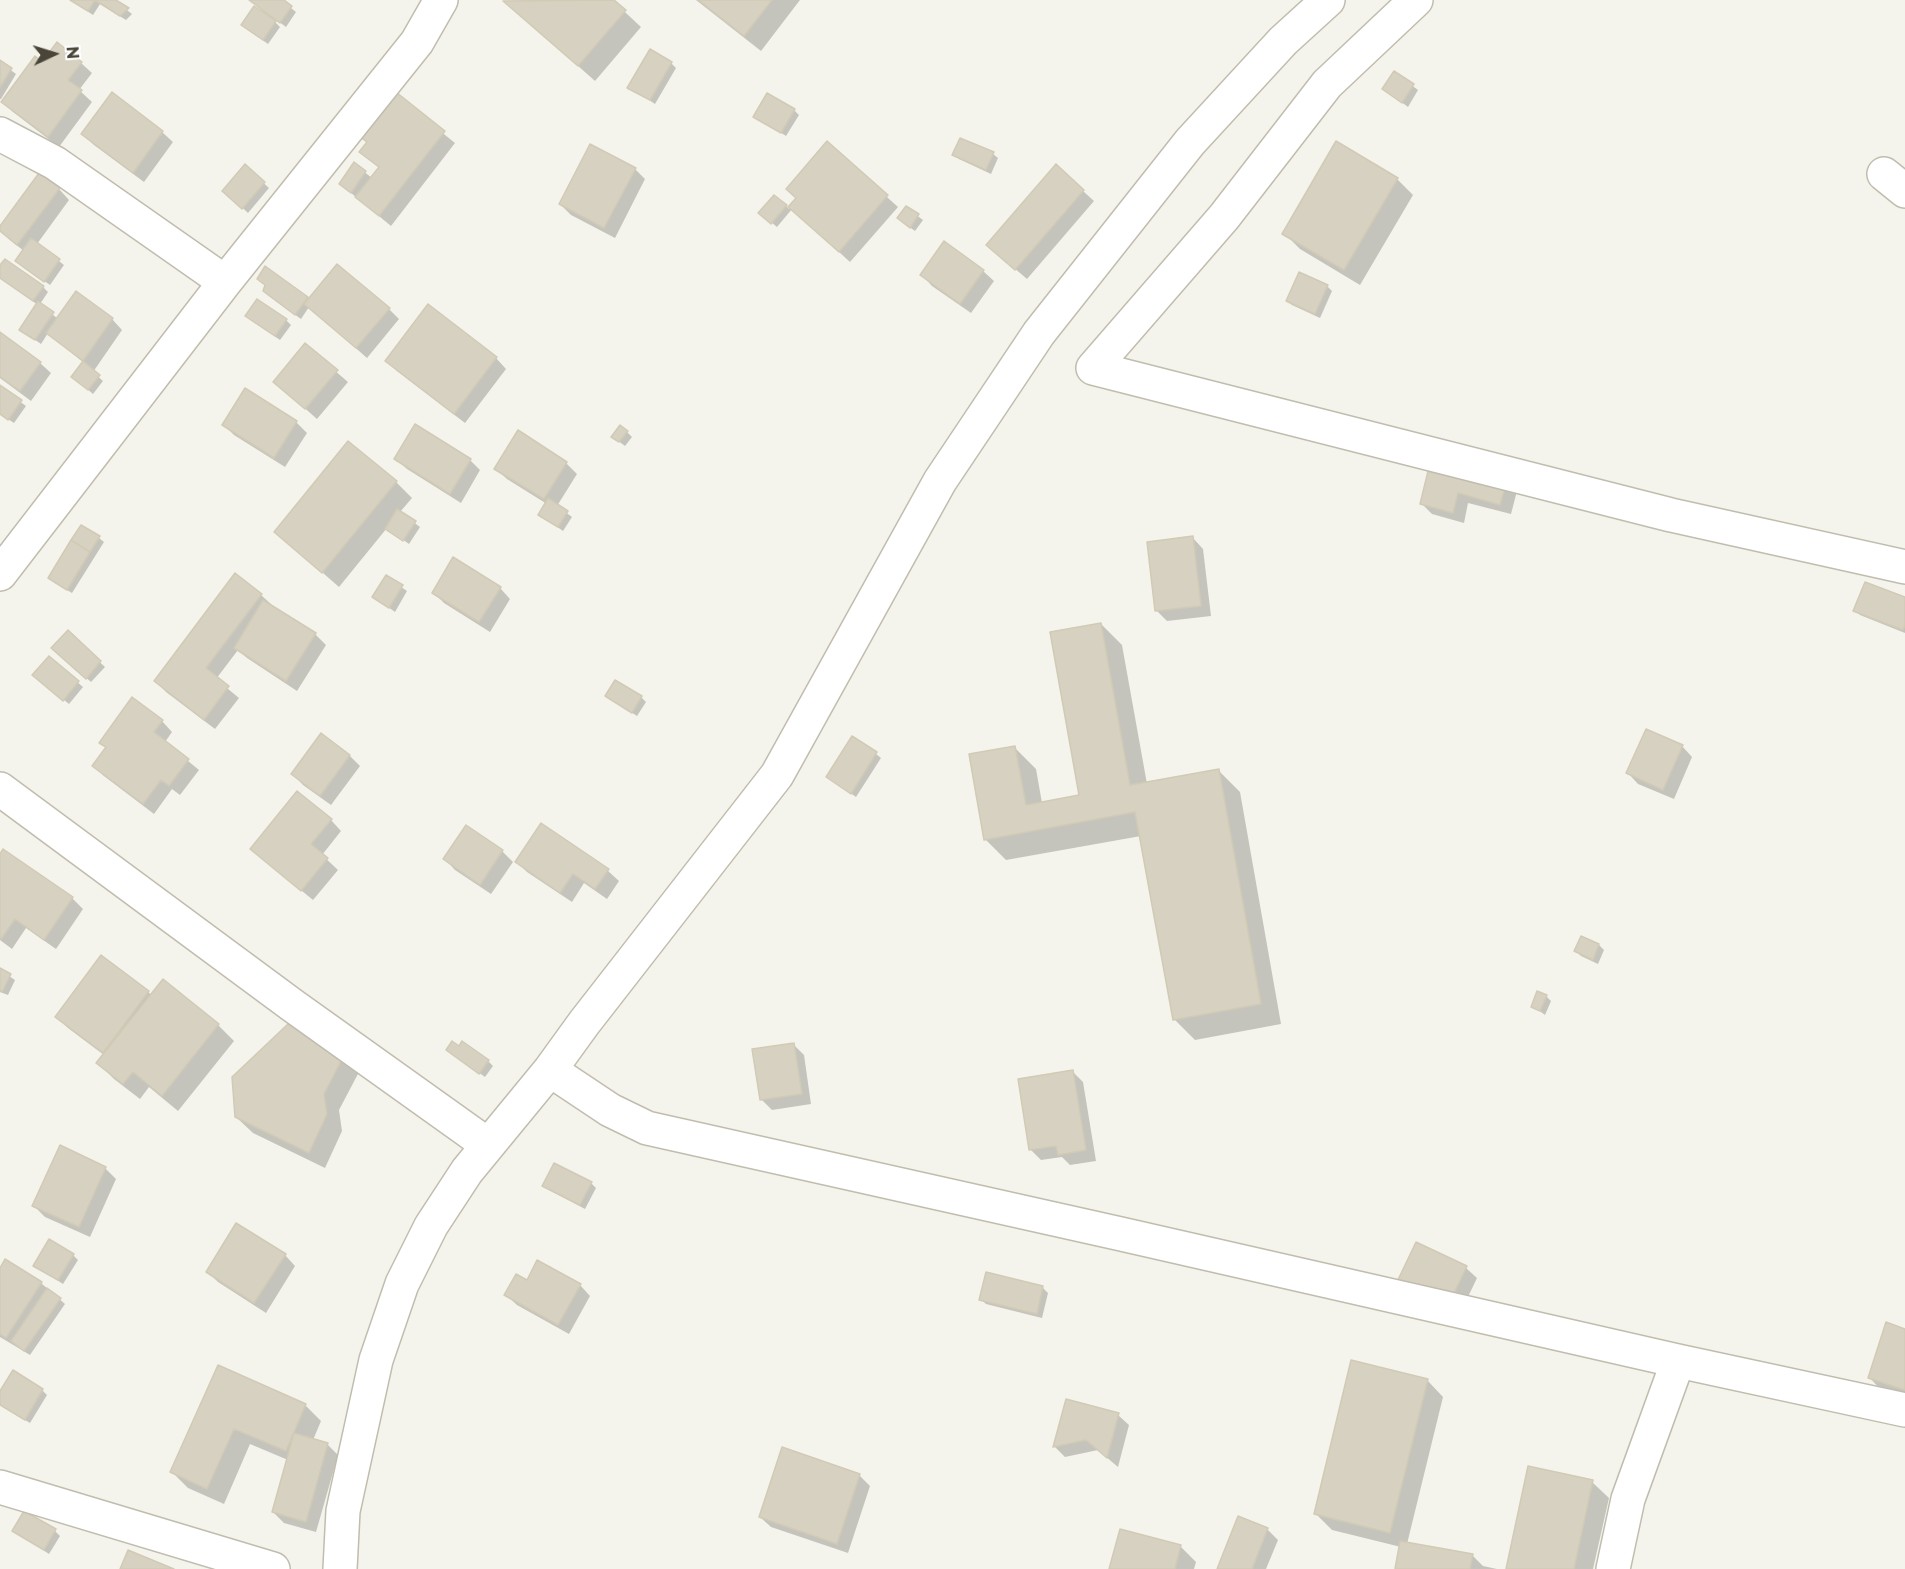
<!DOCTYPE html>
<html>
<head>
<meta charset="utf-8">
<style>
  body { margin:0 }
  #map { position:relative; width:1905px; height:1569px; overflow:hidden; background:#f5f4ec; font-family:Montserrat,sans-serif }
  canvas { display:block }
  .north { position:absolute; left:24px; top:24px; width:60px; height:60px; -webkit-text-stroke:4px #fff; paint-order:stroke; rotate:86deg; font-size:16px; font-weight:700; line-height:24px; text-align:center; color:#4a4539 }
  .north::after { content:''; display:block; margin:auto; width:21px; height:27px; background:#4a4539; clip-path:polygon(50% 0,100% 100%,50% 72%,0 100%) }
</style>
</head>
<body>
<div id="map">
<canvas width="1905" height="1569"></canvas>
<div class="north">N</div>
</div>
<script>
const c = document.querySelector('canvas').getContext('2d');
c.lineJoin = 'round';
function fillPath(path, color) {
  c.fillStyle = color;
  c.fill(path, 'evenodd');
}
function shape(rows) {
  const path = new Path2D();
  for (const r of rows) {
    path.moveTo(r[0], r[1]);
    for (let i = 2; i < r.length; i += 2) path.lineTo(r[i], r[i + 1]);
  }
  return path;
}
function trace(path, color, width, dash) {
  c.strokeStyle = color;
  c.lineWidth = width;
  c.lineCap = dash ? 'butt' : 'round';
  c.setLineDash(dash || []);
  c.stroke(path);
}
fillPath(shape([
  [70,0,114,0,132,14,126,20,100,4,93,15],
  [250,0,281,0,296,12,286,27],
  [612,0,641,27,595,81,505,1],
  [696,0,800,0,761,51],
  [275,22,280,27,268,44,248,30],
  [0,62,16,74,1,99,0,99],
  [81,63,92,73,79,90,92,102,59,147,13,112,3,102,43,64],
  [671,63,676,68,655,104,629,87],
  [1395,73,1418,90,1408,107,1384,89],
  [391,91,455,143,391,226,345,188,354,164,372,178,379,168,361,152,368,144,358,134],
  [794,110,799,115,786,136,755,116],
  [162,132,173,142,144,182,94,145,83,134],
  [827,143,898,207,850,262,792,209,777,227,765,217,786,206,789,209,798,199],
  [954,154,993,154,998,158,991,174,959,159],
  [245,166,269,188,248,213,224,190],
  [635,169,645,179,615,238,571,215,560,204],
  [1397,179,1413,195,1360,285,1300,249,1284,233],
  [59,189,69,200,37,244,64,265,50,285,21,265,24,251,10,240,0,228],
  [1083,191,1094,201,1027,279,999,255],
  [907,208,923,220,915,231,904,223],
  [0,268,43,287,48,292,40,304,58,319,112,319,122,330,93,372,103,381,93,394,78,381,84,363,48,333,41,344,21,330,38,305,0,278],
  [266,268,309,300,389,309,399,319,367,358,309,307,301,319,269,296,264,291,266,286],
  [983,271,994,281,971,313,932,286,922,275],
  [1327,286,1332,291,1320,318,1292,305,1287,301],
  [428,306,496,358,506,369,465,423,397,371,387,360],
  [286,320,291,325,280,340,252,321],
  [0,334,40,363,51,373,31,401,0,378],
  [305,345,348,382,317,419,275,382],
  [0,387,26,406,14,423,0,414],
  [296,422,307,433,285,467,234,435,224,425],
  [627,432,632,437,625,446,613,437],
  [396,459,470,460,480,470,461,503,407,469],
  [1432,461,1517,491,1511,514,1468,503,1464,523,1432,514,1422,504],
  [566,463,577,474,557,506,572,517,563,531,540,515,547,504,507,479,496,469],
  [396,482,412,498,400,512,420,527,409,544,387,528,339,587,276,532],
  [99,538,104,542,72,593,55,583],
  [1193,538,1203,549,1211,616,1167,621,1156,610],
  [387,577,407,591,395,612,374,597],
  [500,588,510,599,490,632,444,603,434,593],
  [261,595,272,605,271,607,315,634,326,645,297,691,247,658,238,650,216,679,239,698,215,729,166,692,156,681],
  [1905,599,1905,633,1860,615,1855,610],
  [1101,624,1122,645,1147,784,1219,771,1240,792,1281,1024,1195,1040,1174,1019,1141,836,1006,860,985,839,1015,748,1036,769,1042,803,1081,796],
  [68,632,105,667,91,682,53,648],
  [49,658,83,687,69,704,39,680],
  [607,696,641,697,646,702,637,716],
  [162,721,172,732,165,742,199,770,180,795,172,789,154,814,104,776,94,766,107,748,101,742],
  [321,735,350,756,360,766,331,805,303,785,293,774],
  [1682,746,1692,757,1674,799,1638,784,1628,773],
  [876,754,881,758,856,797,828,777],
  [331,820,341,831,322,855,338,870,313,900,263,859],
  [541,825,608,871,619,881,607,899,584,883,572,902,527,872,516,861],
  [466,827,502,851,513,862,491,894,455,870,445,859],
  [4,851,72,898,83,909,56,949,26,928,12,949,0,940,0,857],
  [1581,938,1599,945,1604,950,1598,964,1581,956,1576,951],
  [0,970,15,980,8,995,0,992],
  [148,992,152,995,218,1025,234,1041,178,1111,149,1087,140,1099,114,1079,98,1063,104,1055,68,1028,57,1017],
  [1546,996,1551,1001,1545,1015,1533,1006],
  [288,1026,359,1072,339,1110,342,1131,325,1168,253,1133,236,1117],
  [794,1045,804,1055,811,1104,772,1110,761,1099],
  [452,1054,488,1061,493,1066,485,1077],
  [1073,1072,1083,1082,1096,1161,1070,1165,1062,1157,1041,1160,1031,1150],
  [105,1168,116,1179,90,1237,45,1217,34,1206],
  [591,1183,596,1188,585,1209,549,1190,544,1185],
  [1417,1244,1466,1268,1477,1278,1457,1320],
  [73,1255,78,1260,63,1284,35,1266],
  [285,1255,295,1266,266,1313,218,1282,208,1272],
  [6,1261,41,1283,65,1304,30,1355,0,1337,0,1271],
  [527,1282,580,1285,590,1296,569,1334,517,1305,506,1295],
  [1043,1288,1048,1293,1042,1318,986,1304,981,1299],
  [1905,1330,1905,1397,1880,1389,1870,1378],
  [218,1367,305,1405,321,1421,313,1440,327,1444,338,1455,316,1532,284,1523,273,1512,288,1460,250,1444,224,1504,188,1488,172,1472],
  [1427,1380,1443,1397,1407,1544,1472,1555,1483,1566,1497,1569,1397,1569,1401,1547,1332,1530,1316,1514],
  [42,1390,47,1395,30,1423,0,1405,0,1394],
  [1067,1401,1118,1415,1129,1425,1118,1467,1098,1450,1065,1457,1055,1447],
  [859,1475,870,1486,848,1553,771,1527,760,1517],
  [1592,1482,1609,1498,1593,1569,1508,1569],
  [1267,1529,1278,1540,1266,1569,1218,1569],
  [14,1531,55,1531,60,1536,49,1554],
  [1180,1546,1196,1562,1194,1569,1111,1569]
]), '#0003');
const building = shape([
  [70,0,116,0,129,8,120,16,95,0,88,11,70,0],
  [249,0,284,0,292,6,280,23,249,0],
  [614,0,626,10,578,66,503,1,614,0],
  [698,0,772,0,744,36,698,0],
  [254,6,276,21,263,40,241,25,254,6],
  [57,42,82,62,68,80,82,90,48,137,1,102,35,56,42,62,57,42],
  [650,49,672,62,650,100,627,88,650,49],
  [0,60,12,68,0,87,0,60],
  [1394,71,1414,84,1402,103,1382,89,1394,71],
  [391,88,445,131,379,216,355,197,379,167,359,152,367,142,356,134,391,88],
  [112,92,163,131,133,173,81,134,112,92],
  [767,93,795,109,781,133,753,117,767,93],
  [960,138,994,152,986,170,952,155,960,138],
  [827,141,888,195,839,252,788,207,796,198,786,189,827,141],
  [1336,141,1398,178,1344,270,1282,234,1336,141],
  [590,144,636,168,604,228,559,204,590,144],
  [354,162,366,171,351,193,339,184,354,162],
  [245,164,265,182,242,209,222,191,245,164],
  [1056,164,1084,190,1015,270,986,245,1056,164],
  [39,173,60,188,17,245,0,231,0,226,39,173],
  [774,195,787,205,771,224,758,213,774,195],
  [906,206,919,214,910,228,897,218,906,206],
  [31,238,60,259,44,282,15,261,31,238],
  [944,241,984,270,960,304,920,275,944,241],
  [5,259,44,286,33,301,0,278,0,265,5,259],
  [337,264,390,308,356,348,304,304,337,264],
  [265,266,308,297,295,315,263,291,265,285,257,279,265,266],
  [1299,272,1328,285,1315,314,1286,301,1299,272],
  [76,291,113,318,83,361,46,333,76,291],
  [257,299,287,319,275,336,245,316,257,299],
  [38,301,54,312,35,340,19,330,38,301],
  [428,304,497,357,454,414,385,361,428,304],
  [0,332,41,362,20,391,0,377,0,332],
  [305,343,338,370,305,409,273,382,305,343],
  [83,361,100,375,88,390,71,377,83,361],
  [0,385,22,400,8,420,0,414,0,385],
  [245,388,297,421,274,458,222,425,245,388],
  [415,424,471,459,450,494,394,459,415,424],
  [620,425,628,431,619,442,611,437,620,425],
  [518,430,567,462,544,499,494,469,518,430],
  [348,441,397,481,322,573,274,532,348,441],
  [1431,459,1507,479,1500,505,1458,493,1453,513,1420,504,1431,459],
  [548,498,568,511,558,527,538,515,548,498],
  [397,509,416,521,403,541,385,529,397,509],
  [81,525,100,536,90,552,71,540,81,525],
  [1193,536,1201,606,1155,611,1147,542,1193,536],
  [71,540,90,552,67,590,48,578,71,540],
  [453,557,501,587,479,622,432,593,453,557],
  [235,573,262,594,206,668,229,686,204,720,154,681,235,573],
  [386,575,403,585,389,608,372,597,386,575],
  [1865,582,1905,597,1905,625,1903,630,1853,611,1865,582],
  [263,600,316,633,286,681,234,648,263,600],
  [1101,623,1130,785,1219,769,1261,1004,1173,1020,1135,812,984,840,969,754,1015,746,1026,805,1079,795,1050,632,1101,623],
  [68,630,101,661,86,679,51,648,68,630],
  [49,656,79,681,63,701,32,675,49,656],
  [615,680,642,696,632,713,605,696,615,680],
  [132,697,163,720,154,732,189,759,169,786,161,780,143,804,92,766,106,747,99,743,132,697],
  [1646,729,1683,745,1663,790,1626,773,1646,729],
  [321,733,350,755,320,796,291,774,321,733],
  [852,736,877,752,851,794,826,777,852,736],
  [297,791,332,819,311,844,328,858,301,891,250,849,297,791],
  [541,823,609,869,595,889,573,874,560,893,515,862,541,823],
  [466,825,503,850,480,885,443,859,466,825],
  [3,849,73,897,44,940,15,919,1,939,0,938,0,854,3,849],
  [1581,936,1599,944,1593,960,1574,951,1581,936],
  [101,955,149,991,103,1053,55,1017,101,955],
  [0,968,11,974,2,992,0,990,0,968],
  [163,979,219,1024,162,1096,133,1072,123,1084,96,1063,163,979],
  [1537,991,1547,995,1540,1011,1531,1007,1537,991],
  [288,1024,344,1055,324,1094,327,1114,309,1153,235,1117,232,1077,288,1024],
  [452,1041,459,1046,462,1041,489,1060,479,1074,446,1050,452,1041],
  [794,1043,802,1094,760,1100,752,1049,794,1043],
  [1073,1070,1086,1150,1058,1155,1056,1146,1029,1150,1018,1079,1073,1070],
  [60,1145,106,1167,79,1227,32,1206,60,1145],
  [554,1163,592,1182,580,1205,542,1186,554,1163],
  [236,1223,286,1254,254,1303,206,1272,236,1223],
  [49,1239,74,1254,58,1280,33,1266,49,1239],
  [1416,1242,1467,1266,1446,1310,1395,1286,1416,1242],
  [5,1259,42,1282,6,1338,0,1334,0,1268,5,1259],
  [537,1260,581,1284,558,1325,504,1295,516,1274,527,1280,537,1260],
  [986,1272,1043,1286,1037,1314,979,1300,986,1272],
  [47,1288,61,1298,24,1351,11,1341,47,1288],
  [1886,1322,1905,1329,1905,1390,1868,1378,1886,1322],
  [1351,1360,1428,1379,1390,1533,1314,1514,1351,1360],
  [218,1365,306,1404,286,1451,234,1429,207,1489,170,1472,218,1365],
  [13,1370,43,1389,25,1420,0,1405,0,1391,13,1370],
  [1066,1399,1119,1413,1107,1458,1086,1440,1053,1447,1066,1399],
  [294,1433,328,1443,306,1522,272,1512,294,1433],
  [782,1447,860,1474,837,1544,759,1517,782,1447],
  [1528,1466,1593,1480,1574,1569,1506,1569,1528,1466],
  [24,1511,56,1529,44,1550,12,1531,24,1511],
  [1238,1516,1268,1528,1252,1569,1217,1569,1238,1516],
  [1120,1529,1181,1545,1175,1569,1109,1569,1120,1529],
  [1400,1541,1473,1554,1470,1569,1395,1569,1400,1541],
  [128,1550,174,1569,120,1569,128,1550]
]);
fillPath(building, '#d7d1c1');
trace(building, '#d1cab5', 1.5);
const street = shape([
  [1416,0,1327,84,1224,217,1093,368,1671,515,1905,567],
  [0,134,55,163,225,282],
  [1884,174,1905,191],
  [0,574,225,282,417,42,441,0],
  [0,789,292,1005,488,1145],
  [550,1070,610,1110,647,1128,1121,1234,1678,1361,1905,1410],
  [0,1487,273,1569],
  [340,1569,343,1511,376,1360,402,1284,431,1226,467,1171,550,1070,584,1023,777,775,940,481,1039,333,1190,142,1283,41,1328,0],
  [1613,1569,1628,1499,1678,1361]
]);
trace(street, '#c1bdae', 36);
trace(street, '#fff', 33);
</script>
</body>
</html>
